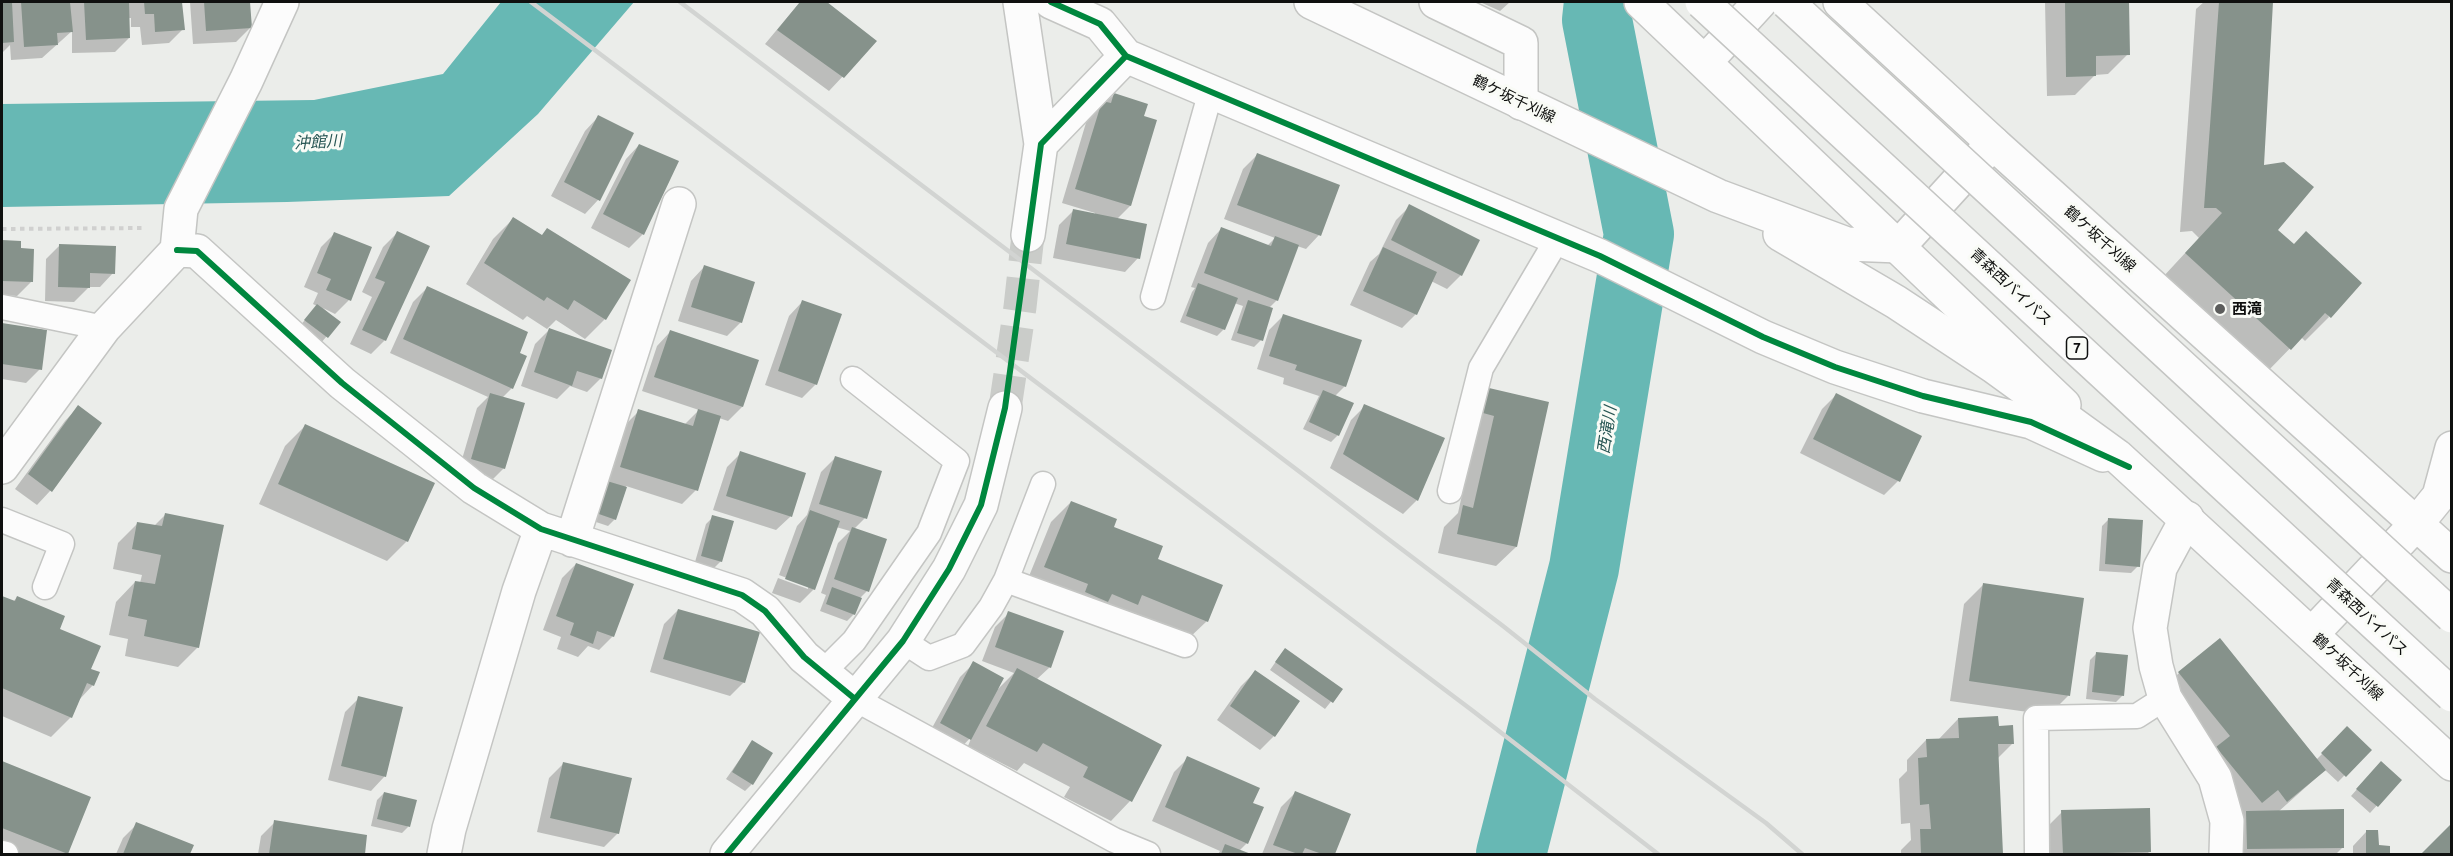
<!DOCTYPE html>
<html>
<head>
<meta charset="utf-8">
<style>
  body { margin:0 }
  #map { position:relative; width:2453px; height:856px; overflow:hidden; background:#ebedea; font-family:Ubuntu,sans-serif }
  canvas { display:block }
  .frame { position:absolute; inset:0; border:3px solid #0f100f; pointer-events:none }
</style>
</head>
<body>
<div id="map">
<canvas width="2453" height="856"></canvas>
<div class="frame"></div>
</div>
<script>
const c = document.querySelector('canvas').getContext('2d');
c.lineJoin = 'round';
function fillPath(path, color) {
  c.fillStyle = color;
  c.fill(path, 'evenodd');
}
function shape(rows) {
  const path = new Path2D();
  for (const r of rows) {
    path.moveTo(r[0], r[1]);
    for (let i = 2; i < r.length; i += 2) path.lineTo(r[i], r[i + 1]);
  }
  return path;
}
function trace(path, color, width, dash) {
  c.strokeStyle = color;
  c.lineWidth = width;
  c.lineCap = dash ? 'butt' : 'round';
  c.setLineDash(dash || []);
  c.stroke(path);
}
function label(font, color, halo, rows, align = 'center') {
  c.font = font + ' Ubuntu,"Noto Sans JP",sans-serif';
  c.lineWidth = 6;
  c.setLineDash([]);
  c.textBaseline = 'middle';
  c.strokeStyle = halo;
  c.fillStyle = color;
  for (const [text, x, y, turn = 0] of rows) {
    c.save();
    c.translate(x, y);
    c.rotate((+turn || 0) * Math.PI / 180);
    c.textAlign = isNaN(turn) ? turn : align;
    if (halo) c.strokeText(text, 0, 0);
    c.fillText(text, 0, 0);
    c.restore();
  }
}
fillPath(shape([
  [501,2,634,2,538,114,449,196,287,202,2,207,2,104,314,100,443,74]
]), '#67b8b4');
fillPath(shape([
  [2,2,69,2,69,4,72,2,181,2,183,29,169,43,142,45,140,27,131,27,131,18,128,18,129,38,115,52,72,53,72,31,42,58,11,60,10,45,2,53],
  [190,2,249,2,250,28,236,42,193,44],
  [800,2,825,2,875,42,829,91,765,44],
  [1480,2,1510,2,1500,11],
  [2045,2,2127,2,2128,54,2108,74,2095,75,2075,95,2047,96],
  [2204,2,2272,2,2263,167,2276,230,2329,317,2305,341,2301,337,2266,373,2162,278,2199,238,2192,231,2180,232,2196,9],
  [1114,95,1142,117,1155,121,1130,206,1116,220,1138,258,1125,272,1053,258,1059,225,1073,211,1095,215,1095,213,1062,203,1088,116],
  [598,117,598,200,585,214,551,196,585,131],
  [639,145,643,234,629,248,591,228,626,159],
  [1257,155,1319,235,1306,249,1297,246,1277,300,1269,308,1261,340,1254,347,1231,340,1243,306,1234,303,1224,329,1217,336,1180,322,1192,292,1195,288,1191,287,1208,243,1221,229,1267,246,1275,238,1224,219,1243,169],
  [1410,206,1478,240,1461,275,1447,289,1431,281,1416,314,1402,328,1350,305,1370,262,1379,254,1396,220],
  [513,219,605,319,585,339,556,320,547,329,527,316,523,320,466,284,493,239],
  [335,233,349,300,335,314,323,308,339,322,320,344,298,328,317,306,313,304,318,293,304,287,321,247],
  [397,233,428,247,385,340,371,354,350,344,372,297,362,292,383,247],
  [2,242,19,242,19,250,31,282,17,296,2,295],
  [60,245,113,273,100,287,89,287,74,302,45,301,46,259],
  [704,267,741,322,727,336,678,321,691,281],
  [427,288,518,354,512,388,502,398,504,468,490,482,458,473,477,408,488,397,390,353,413,302],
  [802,302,816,384,802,398,765,385,789,316],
  [1283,316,1345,386,1334,397,1338,435,1331,442,1303,429,1319,396,1283,384,1284,378,1257,369,1269,330],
  [2,325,45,331,40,369,26,383,2,379],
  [549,330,601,378,587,392,570,386,557,399,521,386,535,344],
  [670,332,757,361,742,407,728,421,719,418,696,490,682,504,626,486,615,519,608,526,590,520,600,489,608,481,625,425,639,411,684,425,699,410,642,391,657,346],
  [1489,390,1548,403,1516,547,1496,566,1438,553,1444,527,1458,513,1475,436,1470,410],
  [1836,395,1898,481,1884,495,1800,453,1822,409],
  [1365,406,1417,500,1403,514,1330,468,1351,420],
  [78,407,100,423,50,491,37,505,15,489,65,421],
  [305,426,407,541,387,561,259,504,285,446],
  [741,453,804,474,790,517,776,530,713,510,727,467],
  [835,458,865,518,854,529,867,591,860,598,854,614,847,621,820,611,826,595,821,593,838,543,850,531,836,527,814,589,800,603,772,593,778,578,808,589,808,586,779,575,797,526,807,515,821,472],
  [1071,502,1112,528,1156,560,1207,621,1187,640,1025,586,1051,522],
  [166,514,198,647,178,667,125,656,128,639,109,635,116,602,135,582,140,583,142,575,113,569,118,543,138,523,154,526],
  [713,517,721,561,714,568,695,562,706,524],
  [2109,519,2138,566,2131,573,2099,571,2102,526],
  [576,564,613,636,599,650,588,646,578,657,557,649,561,637,543,630,562,578],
  [1984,584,2068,696,2049,715,1950,701,1964,604],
  [17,597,58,630,89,669,93,685,78,701,71,717,51,737,2,716,2,598,13,602],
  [678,610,744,682,730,696,650,672,664,624],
  [1009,613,1050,667,1036,680,1130,801,1111,821,1064,797,1070,787,1024,763,1017,771,968,746,972,736,956,753,927,737,960,677,974,663,998,689,1014,673,982,661,995,627],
  [2097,653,2123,695,2116,702,2086,699,2090,660],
  [1279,657,1341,689,1325,709,1270,670],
  [1255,672,1298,701,1274,736,1260,750,1217,720,1241,686],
  [2179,673,2316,760,2347,729,2369,750,2338,782,2325,770,2278,812,2342,848,2336,854,2233,854,2159,693],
  [359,698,401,708,384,777,371,791,328,780,345,712],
  [1958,719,1998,727,2013,743,1997,759,2002,854,1901,854,1901,850,1911,840,1910,823,1901,824,1899,779,1907,771,1907,760,1926,740,1938,740],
  [752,742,752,784,745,791,726,779],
  [1188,758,1251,804,1247,843,1239,851,1247,854,1218,854,1220,851,1152,821,1174,772],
  [2,763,89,798,66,854,2,854],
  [563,764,618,833,604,847,537,832,549,778],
  [2374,770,2400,780,2370,813,2351,796],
  [384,793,408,827,402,833,371,826,377,800],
  [1295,793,1349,815,1333,854,1262,854,1281,807],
  [2062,812,2149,852,2147,854,2049,854,2048,826],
  [275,822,366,836,363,854,258,854,261,836],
  [137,824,192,846,188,854,116,854,123,838],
  [2366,832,2377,847,2389,847,2389,854,2353,854,2353,846]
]), '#0003');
trace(shape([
  [1511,854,1584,568,1639,234,1597,20,1599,2]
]), '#67b8b4', 70);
fillPath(shape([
  [2,2,12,2,14,42,2,43],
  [21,2,70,2,73,32,57,33,58,45,24,47],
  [84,2,129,2,130,38,86,40],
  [144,2,182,2,185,30,155,32,154,14,145,14],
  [204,2,250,2,252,28,206,31],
  [800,2,827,2,877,41,844,78,777,30],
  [2065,2,2129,2,2130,55,2096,56,2096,76,2066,77],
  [2219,2,2273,2,2264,165,2284,162,2314,187,2278,230,2294,244,2306,231,2362,283,2331,318,2325,313,2291,350,2185,253,2222,213,2216,208,2204,208],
  [1114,93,1148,104,1144,116,1157,120,1131,206,1075,189,1102,101,1111,103],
  [598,115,634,133,600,201,564,182],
  [639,144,679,161,644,235,603,214],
  [1257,153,1340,185,1321,236,1237,205],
  [1409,204,1480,240,1462,276,1391,240],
  [1073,209,1147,224,1140,259,1066,244],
  [513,217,542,235,547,228,631,280,606,320,574,300,568,310,547,297,544,301,484,263],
  [1221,227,1271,246,1275,236,1299,245,1278,301,1204,273],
  [397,231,430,246,386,341,362,330,385,282,375,278],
  [334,232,372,247,351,301,326,290,331,279,317,273],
  [2,240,21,241,21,248,34,249,33,282,2,281],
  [59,244,116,246,115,274,90,273,90,288,58,287],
  [1383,247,1437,272,1417,315,1363,291],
  [704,265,755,282,742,323,691,307],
  [1198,283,1238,298,1225,330,1186,316],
  [427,286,528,332,520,353,527,356,513,389,403,339],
  [802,300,842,314,817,385,778,371],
  [1248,300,1273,308,1263,341,1237,333],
  [317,304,341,322,328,338,304,320],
  [1283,314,1362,340,1346,387,1295,370,1297,365,1269,356],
  [2,323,47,330,42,370,2,364],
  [549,328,612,350,602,379,577,371,572,386,534,372],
  [670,330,759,360,743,407,654,377],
  [1489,388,1549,402,1517,547,1457,534,1463,505,1473,508,1494,416,1483,413],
  [1323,390,1354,403,1339,436,1309,422],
  [490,393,525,403,505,469,471,459],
  [1836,393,1922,436,1900,482,1813,439],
  [1364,404,1445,438,1418,501,1343,454],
  [78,405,102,423,52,492,28,474],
  [638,409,693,426,698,409,721,416,698,491,620,467],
  [305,424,435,483,408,542,278,484],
  [740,451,806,473,792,517,726,496],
  [835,456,882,471,867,519,819,504],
  [607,481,627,487,616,520,596,513],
  [1071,501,1117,519,1114,527,1163,546,1158,559,1223,585,1208,622,1142,595,1138,605,1112,594,1108,602,1085,592,1088,584,1044,567],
  [810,510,840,521,815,590,785,579],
  [165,513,224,525,199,648,144,636,147,620,128,616,135,581,155,584,161,555,132,549,137,522,162,526],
  [712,515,734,521,722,562,701,556],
  [2108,518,2143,520,2140,567,2105,564],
  [852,527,887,539,869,592,834,579],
  [576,563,634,584,614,637,597,631,593,644,570,635,574,623,556,616],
  [1983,583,2084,598,2070,696,1969,681],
  [832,587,862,598,855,615,826,604],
  [2,596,15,601,17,596,65,616,60,629,101,646,91,669,100,672,94,686,87,683,72,718,2,688],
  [678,609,760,632,745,683,663,659],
  [1008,611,1064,631,1051,668,995,647],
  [2220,638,2326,770,2287,802,2278,790,2262,803,2216,747,2230,736,2178,672],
  [1285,648,1343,689,1333,703,1275,662],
  [2096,652,2128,655,2124,696,2092,692],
  [973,661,1004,678,971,740,940,723],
  [1017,668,1162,745,1132,802,1083,777,1088,767,1043,743,1037,752,986,726],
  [1255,670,1300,701,1275,737,1230,706],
  [358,696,403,707,386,777,341,766],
  [1998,716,1999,726,2013,725,2014,744,1998,744,2003,854,1921,854,1920,829,1931,829,1929,804,1920,805,1918,758,1927,757,1926,739,1959,738,1958,718],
  [2347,726,2372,750,2346,777,2321,753],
  [752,740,773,753,753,785,732,772],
  [1187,756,1260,788,1253,803,1264,807,1248,844,1165,807],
  [2,761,91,797,68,854,2,828],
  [2381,761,2402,780,2378,807,2356,789],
  [563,762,632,778,619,834,550,818],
  [1295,791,1351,814,1335,854,1322,854,1305,848,1302,854,1298,854,1273,845],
  [384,792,417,800,410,827,377,819],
  [2150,808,2151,852,2063,854,2061,810],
  [2344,809,2344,848,2247,849,2246,811],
  [274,820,367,835,365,854,269,854],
  [136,822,194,845,190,854,123,854],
  [2452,823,2452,854,2421,854],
  [2366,830,2378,830,2379,845,2390,846,2390,854,2366,854],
  [1225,844,1251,854,1221,854]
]), '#86928b');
trace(shape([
  [1005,408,1020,307,1028,235]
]), '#caccc9', 33, [33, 16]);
const service = shape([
  [1153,297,1211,91],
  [2,307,104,328],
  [1450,491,1481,368,1558,238],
  [2,520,62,544,45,587],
  [1006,580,1043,484],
  [903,641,929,658,963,645,991,607,1006,580,1185,645],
  [823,672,854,641,929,533,957,461,853,379],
  [855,699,1114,840,1148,854],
  [2,853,6,854],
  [2037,854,2036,718,2137,716,2165,698]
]);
const minor = shape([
  [1020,2,1041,144],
  [1051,2,1100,24,1126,56,1600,256,1763,337,1835,367,1923,396,2031,422,2103,455],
  [1436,2,1521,43,1521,103],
  [1641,2,2064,405],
  [1840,2,1993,143],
  [1705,62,1760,2],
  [1028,235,1041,144,1126,56],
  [177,250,197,251,342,383,474,488,541,529,742,595,765,611,804,657,855,699],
  [2,467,104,328,177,250,181,209,246,81,282,2],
  [2187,518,2160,568,2150,628,2156,666,2165,698,2215,778,2227,821,2226,854],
  [572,540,679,204],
  [2312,634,2417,523,2439,496,2452,448],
  [444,854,449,829,519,591,541,529],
  [727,854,903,641,949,569,981,505,1005,408]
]);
const secondary = shape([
  [1311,2,1718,196,1847,244,1899,246,1993,143,2452,556],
  [1780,234,1896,302,1993,366,2117,456,2452,764]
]);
trace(service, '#c4c5c3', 27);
trace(minor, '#c4c5c3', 36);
trace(secondary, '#c4c5c3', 36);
trace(shape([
  [2,229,142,228]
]), '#d0d0cf', 4, [4.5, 4.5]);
trace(service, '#fcfcfc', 24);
trace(minor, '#fcfcfc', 33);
trace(secondary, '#fcfcfc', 33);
trace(shape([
  [531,2,1473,711,1658,854],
  [680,2,1503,626,1595,699,1766,823,1802,854]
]), '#d2d4d2', 4.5);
const trunkBridge = shape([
  [1702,2,2452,695],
  [1787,2,2452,616]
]);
trace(trunkBridge, '#c4c5c3', 36, []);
trace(trunkBridge, '#fcfcfc', 33);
trace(shape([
  [1051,2,1100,24,1126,56,1600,256,1763,337,1835,367,1923,396,2031,422,2129,467],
  [177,250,197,251,342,383,474,488,541,529,742,595,765,611,804,657,855,699],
  [727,854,903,641,949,569,981,505,1005,408,1041,144,1126,56]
]), '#00873e', 6);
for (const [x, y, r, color] of [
  [2220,309,6,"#5c5d5c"]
]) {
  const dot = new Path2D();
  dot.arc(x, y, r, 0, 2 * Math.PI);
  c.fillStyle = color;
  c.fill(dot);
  trace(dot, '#f9fbf6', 2);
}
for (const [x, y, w] of [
  [2077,348,21]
]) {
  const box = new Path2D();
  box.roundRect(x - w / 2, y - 11, w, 22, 4.5);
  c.fillStyle = '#f9fbf6';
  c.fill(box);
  trace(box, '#0f100f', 1.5);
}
label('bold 14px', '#0f100f', null, [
  ["7",2077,348]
]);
label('15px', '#0f100f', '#f9fbf6', [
  ["鶴ケ坂千刈線",1514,99,26],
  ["鶴ケ坂千刈線",2100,239,42],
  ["青森西バイパス",2011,287,43],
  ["青森西バイパス",2367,617,43],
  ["鶴ケ坂千刈線",2348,667,43]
]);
label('bold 15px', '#0f100f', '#f9fbf6', [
  ["西滝",2232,309]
], 'left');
label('italic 16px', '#275654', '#f9fbf6', [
  ["沖館川",318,142,-3],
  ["西滝川",1607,430,-81]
]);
</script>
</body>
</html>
